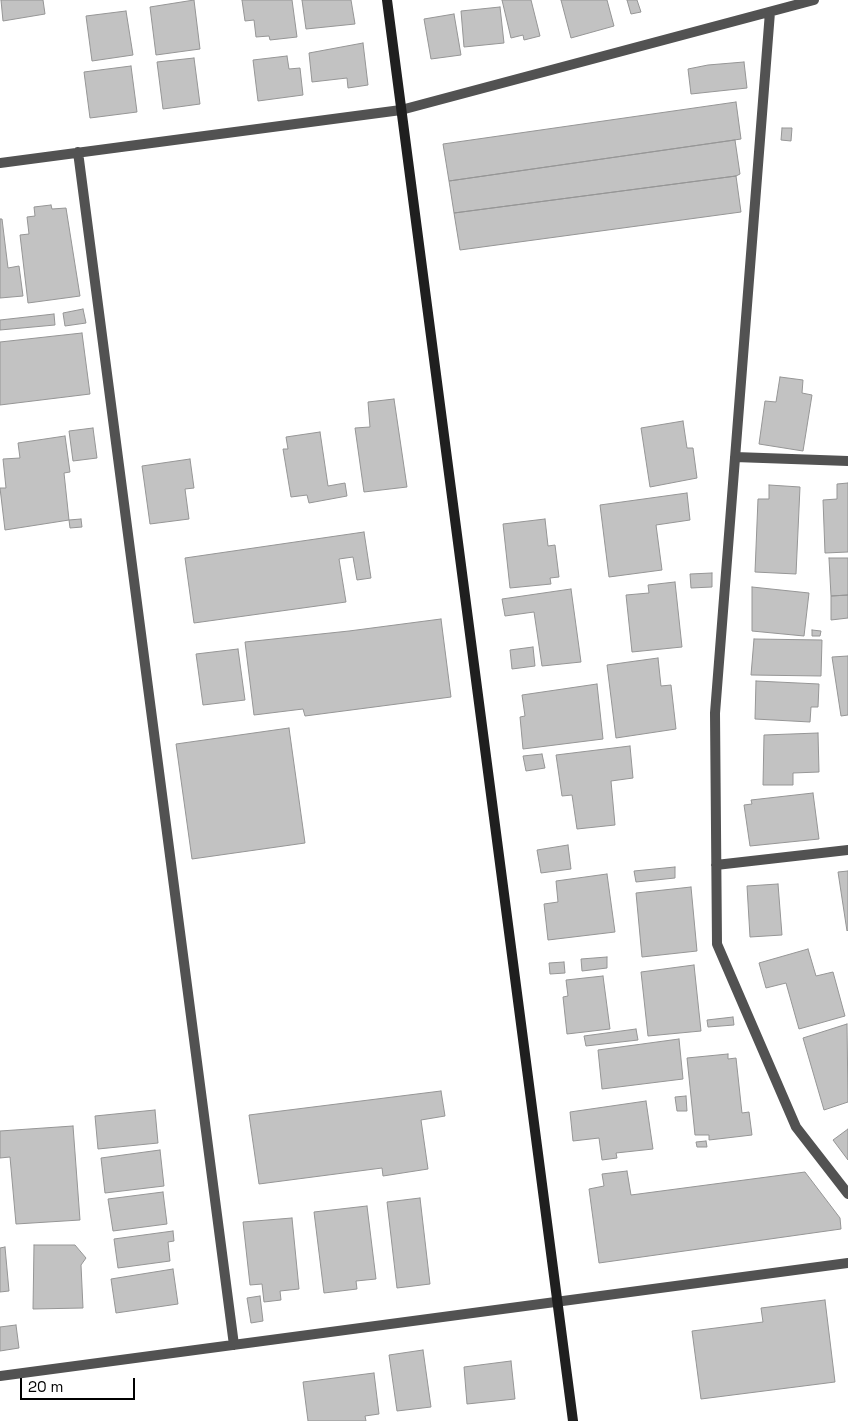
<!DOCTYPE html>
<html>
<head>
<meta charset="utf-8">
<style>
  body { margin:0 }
  #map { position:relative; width:848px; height:1421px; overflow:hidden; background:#fff; font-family:"Space Grotesk",sans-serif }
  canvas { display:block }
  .scale { position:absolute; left:20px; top:1378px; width:115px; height:22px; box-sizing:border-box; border:2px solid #000; border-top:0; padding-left:6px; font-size:15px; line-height:18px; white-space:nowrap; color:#000; -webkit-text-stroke:4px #fff; paint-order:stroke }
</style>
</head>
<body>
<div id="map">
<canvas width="848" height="1421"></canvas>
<div class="scale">20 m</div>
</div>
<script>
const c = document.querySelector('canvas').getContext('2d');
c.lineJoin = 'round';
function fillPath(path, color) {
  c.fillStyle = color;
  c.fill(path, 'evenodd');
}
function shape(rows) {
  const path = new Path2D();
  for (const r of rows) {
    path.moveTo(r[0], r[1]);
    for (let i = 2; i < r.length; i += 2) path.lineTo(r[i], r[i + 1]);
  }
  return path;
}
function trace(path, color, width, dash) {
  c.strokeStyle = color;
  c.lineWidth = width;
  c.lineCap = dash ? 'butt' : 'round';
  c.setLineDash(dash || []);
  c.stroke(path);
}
const building = shape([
  [1,0,43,0,45,14,3,21,1,0],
  [194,0,200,49,156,55,150,7,194,0],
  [242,0,292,0,297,37,270,40,269,36,256,37,254,20,245,21,242,0],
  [302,0,351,0,355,24,306,29,302,0],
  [502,0,531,0,540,36,524,40,523,35,511,38,502,0],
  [561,0,607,0,614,26,571,38,561,0],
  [627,0,637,0,641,12,631,14,627,0],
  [500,7,504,43,464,47,461,11,500,7],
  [126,11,133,55,92,61,86,16,126,11],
  [454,14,461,55,431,59,424,19,454,14],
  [363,43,368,85,348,88,347,78,312,82,309,53,363,43],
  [287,56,289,69,300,68,303,95,258,101,253,60,287,56],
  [194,58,200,104,163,109,157,62,194,58],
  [744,62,747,88,691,94,688,69,708,65,744,62],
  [131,66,137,112,90,118,84,72,131,66],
  [736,102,741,139,449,181,443,144,736,102],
  [782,128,792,128,791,141,781,140,782,128],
  [735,140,740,174,736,176,454,213,449,181,735,140],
  [736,176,741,212,460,250,454,213,736,176],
  [51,205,52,209,66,208,80,296,28,303,20,235,29,234,27,217,35,216,34,207,51,205],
  [0,219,2,219,8,268,19,266,23,296,0,298,0,219],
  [83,309,86,323,65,326,63,313,83,309],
  [54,314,55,325,0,330,0,320,54,314],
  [82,333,90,394,0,405,0,342,82,333],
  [780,377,803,380,802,393,812,395,803,451,759,444,765,401,776,402,780,377],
  [394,399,407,487,364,492,355,428,370,427,368,402,394,399],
  [683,421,687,448,693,448,697,478,650,487,641,428,683,421],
  [93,428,97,458,73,461,69,431,93,428],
  [320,432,328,486,345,483,347,496,309,503,307,495,291,497,283,449,288,449,286,437,320,432],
  [65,436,70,472,64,473,69,520,5,530,0,488,6,488,3,459,20,458,18,443,65,436],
  [190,459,194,488,185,489,189,519,150,524,142,466,190,459],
  [848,483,848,552,825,553,823,500,837,499,837,484,848,483],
  [769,485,800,487,796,574,755,572,758,499,769,499,769,485],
  [687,493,690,520,656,525,662,570,609,577,600,505,687,493],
  [81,519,82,527,70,528,69,520,81,519],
  [545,519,548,546,555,545,559,577,550,578,551,584,510,588,503,524,545,519],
  [364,532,371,578,357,580,353,557,339,559,346,602,194,623,185,558,364,532],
  [829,558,848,558,848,595,831,596,829,558],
  [712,573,712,587,691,588,690,574,712,573],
  [675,582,682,647,632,652,626,595,649,593,648,585,675,582],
  [752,587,809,593,804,636,752,631,752,587],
  [571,589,581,662,542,666,534,612,505,616,502,599,571,589],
  [848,595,848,618,831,620,831,596,848,595],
  [441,619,451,697,305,716,303,709,254,715,245,642,349,631,441,619],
  [812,630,821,631,820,636,812,636,812,630],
  [754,639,822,640,821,676,751,675,754,639],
  [533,647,535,666,512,669,510,650,533,647],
  [238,649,245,700,203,705,196,654,238,649],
  [848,656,848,715,841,716,832,657,848,656],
  [658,658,661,686,671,685,676,729,616,738,607,665,658,658],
  [756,681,819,684,818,707,811,707,810,722,755,719,756,681],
  [597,684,603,739,523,749,520,717,525,716,522,695,597,684],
  [289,728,305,843,192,859,176,744,289,728],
  [818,733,819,772,793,773,793,785,763,785,764,735,818,733],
  [630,746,633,778,611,781,615,825,577,829,572,795,562,796,556,755,630,746],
  [542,754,545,768,526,771,523,756,542,754],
  [813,793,819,839,750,846,744,805,752,804,751,800,813,793],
  [568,845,571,869,541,873,537,850,568,845],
  [675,867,675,878,636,882,634,871,675,867],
  [848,871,848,930,847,931,838,872,848,871],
  [607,874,615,932,548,940,544,904,558,902,556,881,607,874],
  [778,884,782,935,750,937,747,886,778,884],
  [691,887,697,951,642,957,636,893,691,887],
  [808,949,816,976,833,972,845,1016,799,1029,786,983,766,988,759,963,808,949],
  [607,957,607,968,582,971,581,959,607,957],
  [564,962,565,973,550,974,549,963,564,962],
  [694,965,701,1031,648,1036,641,972,694,965],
  [603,976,610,1029,567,1034,563,997,568,996,566,980,603,976],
  [733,1017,734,1025,708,1027,707,1020,733,1017],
  [847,1024,848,1102,824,1110,803,1038,847,1024],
  [636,1029,638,1040,586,1046,584,1036,636,1029],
  [679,1039,683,1079,602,1089,598,1050,679,1039],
  [728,1054,728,1059,736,1058,742,1113,749,1112,752,1135,709,1140,709,1135,695,1135,687,1058,728,1054],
  [441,1091,445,1116,421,1120,428,1169,383,1176,382,1168,259,1184,249,1115,441,1091],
  [686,1096,687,1111,677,1111,675,1097,686,1096],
  [646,1101,653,1149,616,1153,617,1158,602,1160,599,1138,573,1141,570,1112,646,1101],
  [155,1110,158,1143,98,1149,95,1116,155,1110],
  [73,1126,80,1220,16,1224,10,1157,0,1158,0,1131,73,1126],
  [848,1129,848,1160,833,1140,848,1129],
  [706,1141,707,1147,697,1147,696,1142,706,1141],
  [160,1150,164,1186,105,1193,101,1158,160,1150],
  [627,1171,631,1195,805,1172,840,1218,841,1229,599,1263,589,1189,604,1186,602,1174,627,1171],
  [163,1192,167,1224,113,1231,108,1199,163,1192],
  [420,1198,430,1284,397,1288,387,1202,420,1198],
  [367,1206,376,1279,356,1281,357,1289,324,1293,314,1212,367,1206],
  [292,1218,299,1289,280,1291,281,1300,264,1302,262,1284,250,1285,243,1222,292,1218],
  [173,1231,174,1241,168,1242,170,1261,118,1268,114,1239,173,1231],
  [34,1245,75,1245,86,1258,81,1265,83,1308,33,1309,34,1245],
  [5,1247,9,1291,0,1292,0,1248,5,1247],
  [173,1269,178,1304,116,1313,111,1279,173,1269],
  [260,1296,263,1321,251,1323,247,1298,260,1296],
  [825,1300,835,1382,701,1399,692,1331,763,1322,761,1308,825,1300],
  [16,1325,19,1348,0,1351,0,1327,16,1325],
  [423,1350,431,1407,397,1411,389,1355,423,1350],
  [511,1361,515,1399,467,1404,464,1367,511,1361],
  [374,1373,379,1414,365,1416,366,1421,308,1421,303,1382,374,1373]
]);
fillPath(building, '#c2c2c2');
trace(building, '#969696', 1);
trace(shape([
  [770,12,715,713,717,944,796,1127,848,1194],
  [78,152,234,1345],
  [0,163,401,110,814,0],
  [735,457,848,461],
  [716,865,848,850],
  [0,1376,848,1263]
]), '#525252', 10);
trace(shape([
  [387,0,573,1421]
]), '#1f1f1f', 10);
</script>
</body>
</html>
